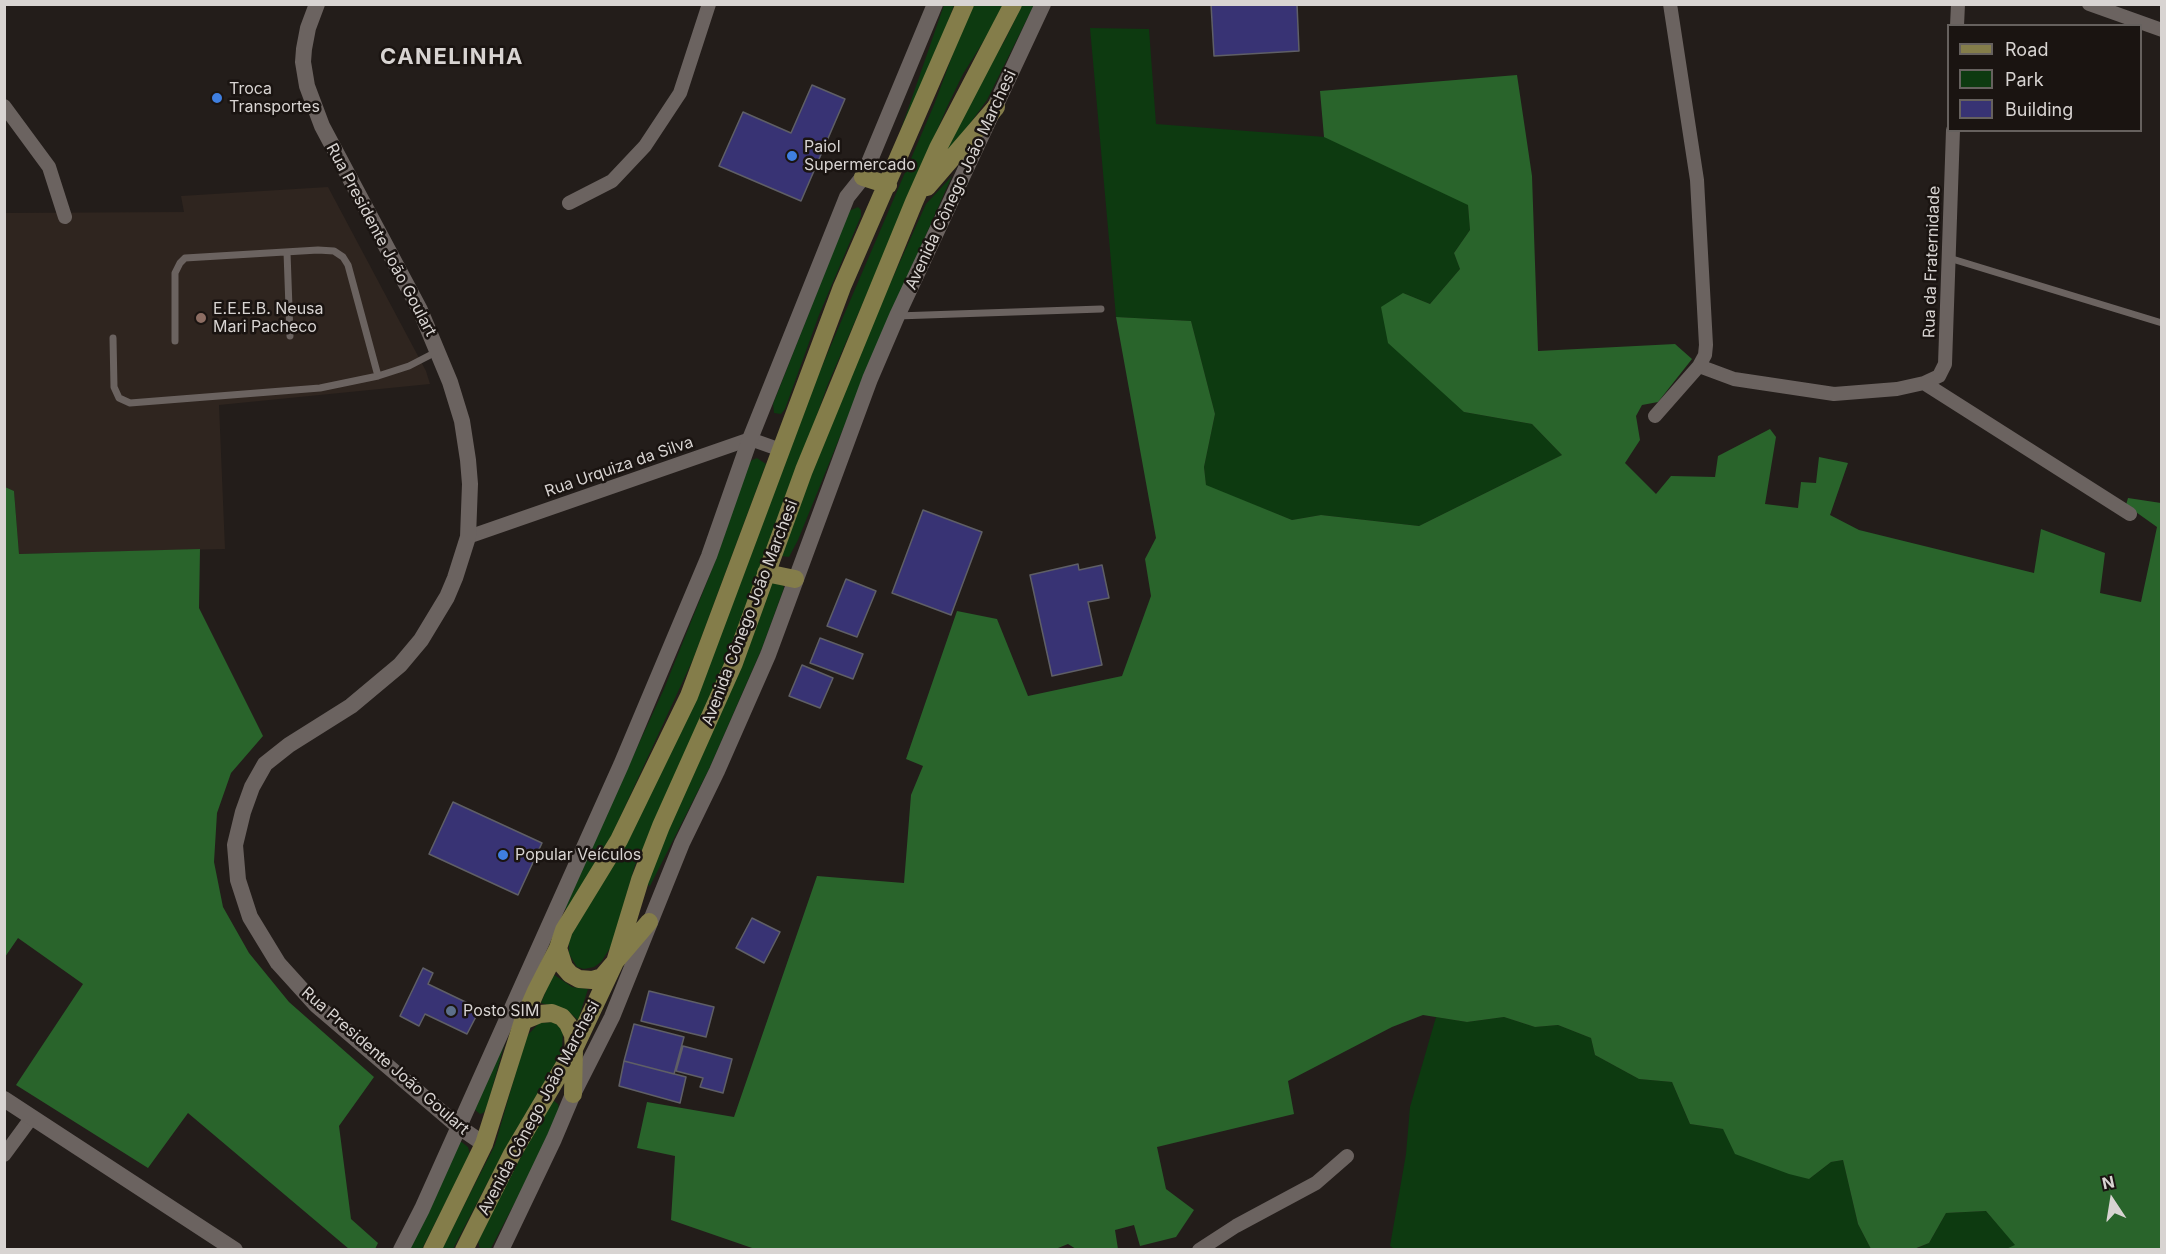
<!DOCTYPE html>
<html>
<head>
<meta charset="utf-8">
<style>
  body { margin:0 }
  #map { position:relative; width:2166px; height:1254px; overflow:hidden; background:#231d1a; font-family:Inter,sans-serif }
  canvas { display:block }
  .frame { position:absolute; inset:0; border:6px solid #d8d4d2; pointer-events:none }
  .legend { position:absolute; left:1947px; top:24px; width:195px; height:108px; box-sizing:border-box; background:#1a1411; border:2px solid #66615e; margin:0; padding:8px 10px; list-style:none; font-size:18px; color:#d8d4d2 }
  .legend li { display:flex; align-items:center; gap:12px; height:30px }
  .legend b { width:30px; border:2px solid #66615e }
  .north { position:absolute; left:2082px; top:1170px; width:60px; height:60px; -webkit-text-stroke:4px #1a1411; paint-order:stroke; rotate:348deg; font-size:16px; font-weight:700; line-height:24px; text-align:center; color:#d8d4d2 }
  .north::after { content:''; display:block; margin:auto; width:21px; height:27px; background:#d8d4d2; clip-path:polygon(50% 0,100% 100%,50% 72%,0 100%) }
</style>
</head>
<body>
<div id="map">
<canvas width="2166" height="1254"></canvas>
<div class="frame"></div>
<ul class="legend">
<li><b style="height:8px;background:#847d4a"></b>Road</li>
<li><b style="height:16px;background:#0d3a10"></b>Park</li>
<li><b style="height:16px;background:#383374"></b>Building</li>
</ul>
<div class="north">N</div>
</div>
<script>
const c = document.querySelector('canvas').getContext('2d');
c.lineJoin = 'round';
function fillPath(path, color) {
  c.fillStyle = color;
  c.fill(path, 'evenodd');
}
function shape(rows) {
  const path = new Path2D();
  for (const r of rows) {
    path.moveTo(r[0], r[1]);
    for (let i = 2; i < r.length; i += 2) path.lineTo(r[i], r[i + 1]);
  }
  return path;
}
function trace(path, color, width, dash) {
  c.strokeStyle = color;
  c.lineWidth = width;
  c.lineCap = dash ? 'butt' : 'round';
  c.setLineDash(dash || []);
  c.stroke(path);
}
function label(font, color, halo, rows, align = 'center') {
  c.font = font + ' Inter,sans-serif';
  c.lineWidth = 5;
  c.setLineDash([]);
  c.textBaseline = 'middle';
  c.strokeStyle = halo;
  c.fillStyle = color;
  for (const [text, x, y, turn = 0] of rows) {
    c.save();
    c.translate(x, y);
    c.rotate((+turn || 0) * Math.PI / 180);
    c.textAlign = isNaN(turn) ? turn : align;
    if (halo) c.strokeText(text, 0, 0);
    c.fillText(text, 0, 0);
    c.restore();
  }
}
fillPath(shape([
  [328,187,426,371,430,384,219,405,225,549,19,554,14,491,5,487,5,213,184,212,181,196]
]), '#2f251f');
fillPath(shape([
  [944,5,954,5,930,71,898,138],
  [971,5,1003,5,988,34,963,74,948,105,828,384,728,663,686,759,635,865,612,945,601,962,594,967,584,969,577,967,569,954,569,939,621,850,798,422,934,105],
  [1022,5,1034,5,987,100,948,154,943,155,974,91,1005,40],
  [1090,28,1149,29,1156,124,1325,137,1468,204,1470,230,1454,253,1460,269,1430,304,1403,293,1464,412,1532,424,1562,455,1419,526,1321,515,1292,520,1206,486,1204,467,1215,414,1191,321,1116,317],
  [952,176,875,350,798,540,789,557,781,556,839,397,926,204],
  [858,207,861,210,861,216,819,315,785,409,781,414,774,413,773,404,849,211],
  [757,458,766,464,694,657,610,839,567,910,563,908,664,689,715,562,748,465,752,460],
  [770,582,783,585,784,588,762,648,710,767,650,886,646,883],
  [553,974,572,987,588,989,578,1020,567,1010,541,1003],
  [1436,1017,1467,1022,1504,1017,1535,1027,1558,1025,1591,1038,1595,1055,1639,1079,1672,1082,1690,1124,1723,1129,1809,1179,1831,1162,1843,1160,1858,1224,1871,1249,1717,1250,1714,1248,1709,1250,1395,1250,1390,1246,1406,1154,1410,1107],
  [554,1022,563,1030,562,1052,505,1149,453,1249,441,1250,495,1145,526,1037,539,1023],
  [507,1035,486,1110,483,1113,480,1114,474,1109],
  [554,1101,558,1104,559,1109,533,1168,491,1248,480,1249,478,1241,492,1210,551,1102],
  [459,1140,468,1147,470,1154,422,1249,407,1250],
  [1986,1211,2016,1245,2006,1250,1914,1250,1929,1243,1946,1213]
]), '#0d3a10');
fillPath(shape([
  [1517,75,1532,176,1538,351,1675,344,1692,359,1658,402,1642,405,1636,416,1640,440,1625,463,1656,494,1671,476,1715,477,1718,456,1770,429,1776,437,1765,504,1798,508,1801,482,1816,483,1819,457,1848,463,1830,515,1859,530,2034,573,2041,529,2105,553,2100,593,2141,602,2157,527,2126,505,2128,498,2161,503,2161,1249,2006,1249,2015,1245,1986,1211,1946,1213,1929,1243,1914,1249,1871,1249,1858,1224,1843,1160,1831,1162,1809,1179,1789,1174,1735,1154,1723,1129,1690,1124,1672,1082,1639,1079,1595,1055,1591,1038,1558,1025,1535,1027,1504,1017,1467,1022,1423,1015,1392,1027,1288,1081,1294,1114,1157,1147,1166,1189,1194,1210,1176,1237,1140,1246,1134,1225,1115,1230,1118,1249,1076,1249,1068,1244,1053,1250,755,1249,671,1220,675,1156,637,1148,647,1102,734,1117,817,876,904,883,911,795,923,766,906,759,957,611,997,619,1028,696,1122,676,1151,596,1145,559,1156,538,1116,317,1191,321,1215,414,1204,467,1206,485,1292,520,1321,515,1419,526,1562,455,1532,424,1464,412,1388,343,1381,307,1403,293,1430,304,1460,269,1454,253,1470,230,1468,205,1324,137,1320,91],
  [5,487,14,491,19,554,200,549,199,608,263,736,231,773,217,813,214,862,223,907,249,953,289,1002,374,1077,339,1126,351,1219,378,1243,375,1249,349,1249,188,1113,148,1168,16,1085,83,984,18,938,5,957]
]), '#29642b');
const building = shape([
  [1211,4,1297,4,1299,51,1214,56,1211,4],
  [812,85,845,99,801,201,719,166,743,112,791,133,812,85],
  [923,510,982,532,951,615,892,593,923,510],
  [1078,564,1079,570,1102,565,1109,598,1088,602,1102,665,1052,676,1030,575,1078,564],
  [846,579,876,591,857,637,827,626,846,579],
  [820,638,863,654,853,679,810,663,820,638],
  [802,665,833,678,820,708,789,696,802,665],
  [453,802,542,843,518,895,429,854,453,802],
  [752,918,780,932,764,963,736,948,752,918],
  [423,968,433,973,428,984,480,1009,467,1034,425,1014,419,1026,400,1016,423,968],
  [649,991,714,1007,706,1037,641,1021,649,991],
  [634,1024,684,1037,674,1074,624,1061,634,1024],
  [683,1046,732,1059,723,1093,700,1087,703,1078,676,1071,683,1046],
  [624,1061,686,1077,680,1103,619,1086,624,1061]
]);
fillPath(building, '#383374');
trace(building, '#5f5f66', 1.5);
trace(shape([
  [287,252,290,336],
  [1949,258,2162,323],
  [897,316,1101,309],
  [113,338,114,387,119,398,130,403,320,388,378,376,409,366,438,351],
  [175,341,175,273,180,263,185,258,318,250,334,251,343,257,348,265,378,376]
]), '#6b6360', 7);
trace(shape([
  [2089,4,2162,30],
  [1957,26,1958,4],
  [4,106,49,167,65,217],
  [569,203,612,181,645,146,680,93,709,4],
  [1699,366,1734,379,1834,394,1897,389,1924,383,1939,376,1945,364,1953,130],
  [1924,383,2130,514],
  [1655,416,1699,366,1705,355,1706,345,1697,180,1670,4],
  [468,537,750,439,781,450],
  [4,1155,32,1117],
  [1199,1250,1236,1226,1316,1183,1347,1156]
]), '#6b6360', 14);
trace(shape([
  [317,4,308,28,304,49,303,62,307,86,322,126,420,310,450,382,462,421,468,460,470,484,468,537,455,578,447,597,421,640,400,665,351,706,289,745,265,764,252,787,243,812,235,845,238,880,250,917,278,963,316,1005,459,1127,484,1144],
  [4,1099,235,1250],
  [401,1250,422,1209,621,765,709,556,750,439,847,197,863,177,935,4],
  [501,1250,554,1139,573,1094,612,1017,682,843,717,771,768,655,870,379,897,316,1043,4]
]), '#6b6360', 16);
trace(shape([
  [863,177,888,185],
  [927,187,996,107],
  [766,573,795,579],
  [558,948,564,967,570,974,579,979,592,980,602,977,649,922],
  [523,1021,540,1014,552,1013,562,1017,568,1024,573,1035,574,1049,573,1094],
  [432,1250,484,1144,523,1021,536,991,558,948,564,930,619,840,689,696,842,287,965,4],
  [464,1250,512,1154,574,1049,615,962,640,880,661,826,734,663,804,470,914,202,938,148,1013,4]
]), '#847d4a', 18);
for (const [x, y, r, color] of [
  [217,98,6,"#3f7fe0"],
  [792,156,6,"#3f7fe0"],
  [201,318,6,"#8d6e63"],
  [503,855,6,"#3f7fe0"],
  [451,1011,6,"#5c6f8a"]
]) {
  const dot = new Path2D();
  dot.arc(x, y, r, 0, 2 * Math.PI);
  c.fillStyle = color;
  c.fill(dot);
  trace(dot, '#1a1411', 2);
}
label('16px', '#d8d4d2', '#1a1411', [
  ["Troca",229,89],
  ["Transportes",229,107],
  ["Paiol",804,147],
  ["Supermercado",804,165],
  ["E.E.E.B. Neusa",213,309],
  ["Mari Pacheco",213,327],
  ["Popular Veículos",515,855],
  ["Posto SIM",463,1011]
], 'left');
label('16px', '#d8d4d2', '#1a1411', [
  ["Avenida Cônego João Marchesi",961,180,-65],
  ["Rua Presidente João Goulart",381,240,62],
  ["Rua da Fraternidade",1932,262,-88],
  ["Rua Urquiza da Silva",619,467,-19],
  ["Avenida Cônego João Marchesi",750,613,-69],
  ["Rua Presidente João Goulart",385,1061,41],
  ["Avenida Cônego João Marchesi",539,1108,-62]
]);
c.letterSpacing = '1.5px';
label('bold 22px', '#d8d4d2', '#1a1411', [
  ["CANELINHA",452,57]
]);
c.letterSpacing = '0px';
</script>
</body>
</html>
